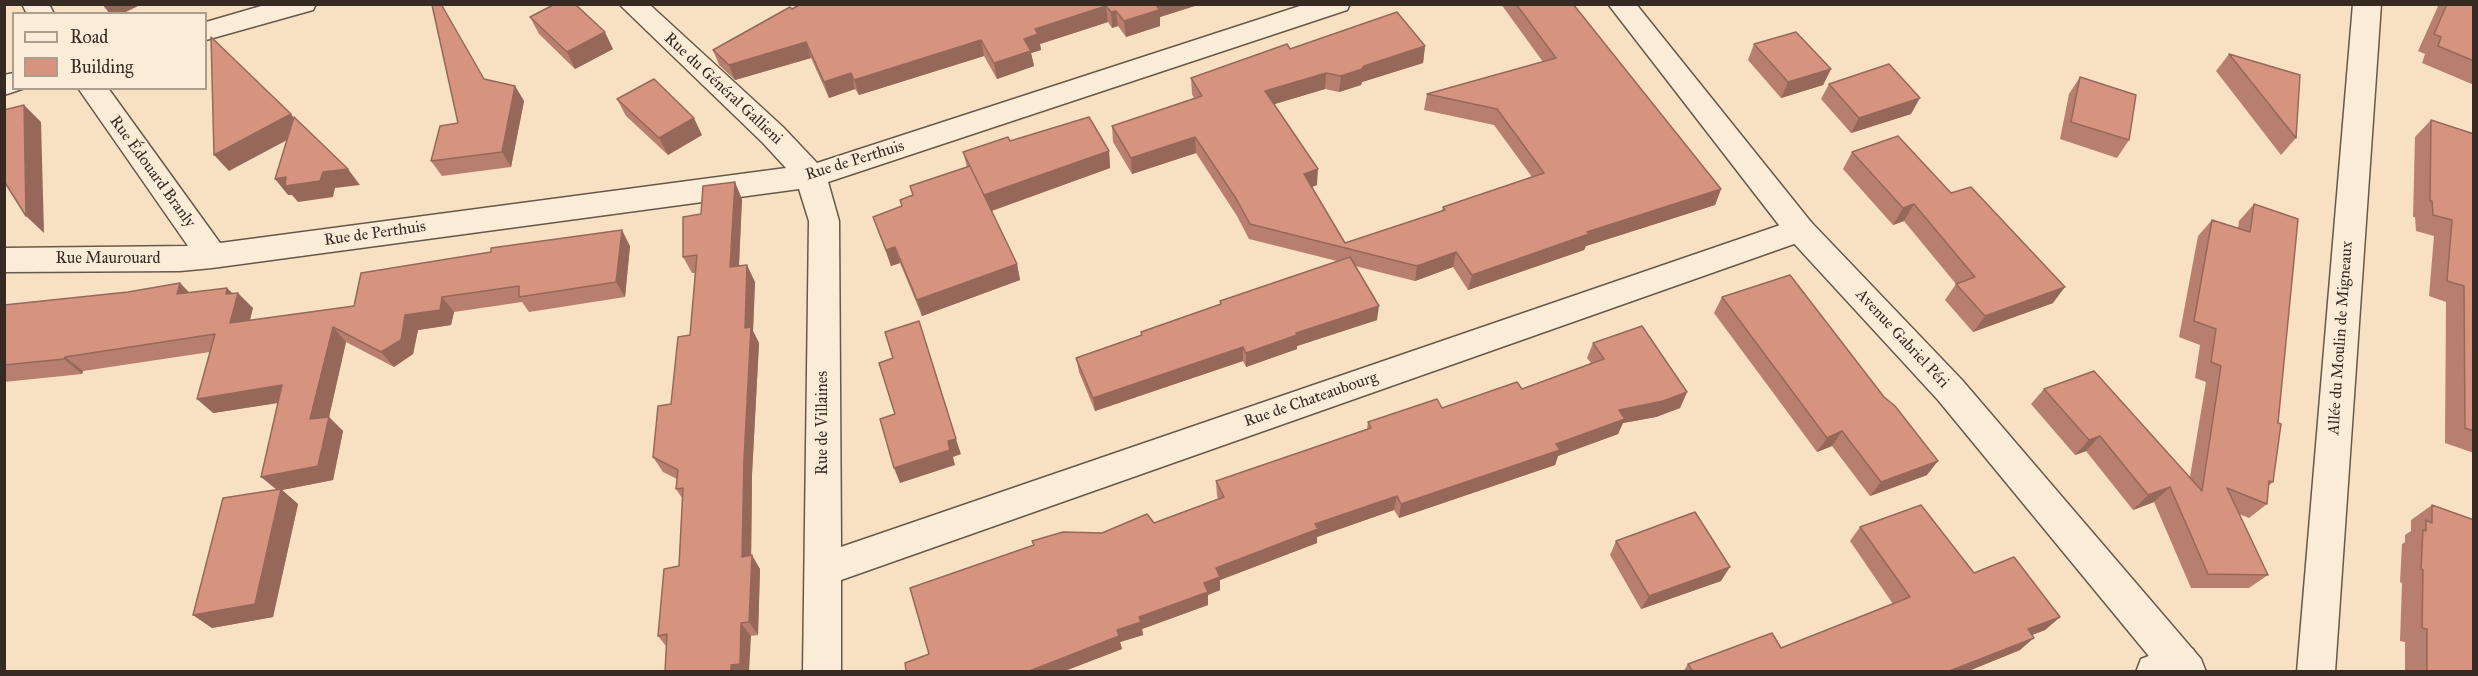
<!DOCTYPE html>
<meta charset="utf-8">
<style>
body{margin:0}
#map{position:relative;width:2478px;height:676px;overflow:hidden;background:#f7e1c2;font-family:"IM FELL Great Primer",serif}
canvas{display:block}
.frame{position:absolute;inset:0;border:6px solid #362a23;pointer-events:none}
.legend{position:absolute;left:12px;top:12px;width:195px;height:78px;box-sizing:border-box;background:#faecd7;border:2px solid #ac9e8f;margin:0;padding:8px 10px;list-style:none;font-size:18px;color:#362a23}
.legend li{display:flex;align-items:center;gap:12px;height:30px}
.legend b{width:30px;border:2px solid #ac9e8f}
</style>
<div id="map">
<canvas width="2478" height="676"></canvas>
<div class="frame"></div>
<ul class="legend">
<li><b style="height:8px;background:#faecd7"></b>Road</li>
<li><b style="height:16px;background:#d69480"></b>Building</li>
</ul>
</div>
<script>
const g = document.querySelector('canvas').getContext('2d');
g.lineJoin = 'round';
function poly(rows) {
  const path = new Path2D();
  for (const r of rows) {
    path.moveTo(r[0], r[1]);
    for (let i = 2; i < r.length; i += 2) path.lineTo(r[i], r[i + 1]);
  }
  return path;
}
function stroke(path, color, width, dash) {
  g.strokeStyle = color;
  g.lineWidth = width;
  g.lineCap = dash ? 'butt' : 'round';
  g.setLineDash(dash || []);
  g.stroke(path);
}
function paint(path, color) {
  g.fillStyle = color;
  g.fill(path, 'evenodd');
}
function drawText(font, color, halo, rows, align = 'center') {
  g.font = font + ' "IM FELL Great Primer",serif';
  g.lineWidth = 4.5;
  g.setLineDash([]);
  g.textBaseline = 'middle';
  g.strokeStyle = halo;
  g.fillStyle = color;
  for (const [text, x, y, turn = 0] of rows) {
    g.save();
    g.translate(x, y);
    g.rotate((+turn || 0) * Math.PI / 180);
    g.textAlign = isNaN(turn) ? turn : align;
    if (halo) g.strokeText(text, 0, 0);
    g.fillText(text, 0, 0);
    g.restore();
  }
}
const minor = poly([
 [22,4,49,4,54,14,27,14,22,4],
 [268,4,316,4,313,10,206,40,206,22,268,4],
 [619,4,649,4,783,127,817,163,1306,4,1350,4,1347,10,828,182,839,221,841,547,1789,222,1800,218,1811,222,1816,230,1811,238,841,580,841,672,803,672,809,221,799,189,212,268,180,271,4,272,4,248,188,246,78,88,108,88,220,243,786,168,763,143,619,4],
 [2353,4,2381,4,2335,672,2297,672,2353,4],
 [14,73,14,88,25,88,4,95,4,75,14,73],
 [2179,644,2193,649,2198,662,2194,672,2136,672,2141,659,2179,644]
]);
const tertiary = poly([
 [1608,4,1636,4,1811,222,1962,380,2201,659,2206,672,2162,672,1938,400,1789,238,1608,4]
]);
const wall = poly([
 [801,4,1201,4,1160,17,1160,26,1126,37,1118,26,1112,28,1108,22,1040,44,1041,50,1031,53,1034,66,997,79,984,56,859,95,855,89,829,98,811,58,735,80,719,65,713,50],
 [1501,4,1573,4,1721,189,1715,205,1586,246,1584,250,1468,290,1453,267,1415,281,1355,266,1377,320,1297,346,1297,349,1246,367,1243,361,1095,411,1079,372,1076,358,1141,336,1141,332,1220,304,1220,301,1337,261,1249,239,1237,216,1196,153,1132,174,1113,142,1112,126,1194,98,1192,94,1191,78,1290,49,1425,46,1423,63,1362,82,1361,85,1339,92,1325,89,1274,104,1317,185,1312,187,1345,243,1442,211,1443,207,1532,177,1494,125,1424,110,1427,94,1543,62],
 [2439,4,2474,4,2474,85,2422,63,2425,54,2418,51],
 [530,17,613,49,575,69,539,34],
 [1754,44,1831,69,1823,85,1781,98,1748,60],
 [2229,54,2296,138,2281,155,2216,71],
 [2080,77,2129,140,2117,158,2060,139,2069,94],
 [484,79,515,86,524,101,511,167,442,176,431,161,458,123],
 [1829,84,1911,114,1851,133,1821,99],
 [617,99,702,135,668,155,626,116],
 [2431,120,2474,134,2474,453,2445,443,2446,302,2429,296,2434,236,2416,231,2415,217,2413,217,2415,137],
 [1010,141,1109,151,1110,168,992,211,1017,264,1020,280,922,316,900,263,891,266,873,217,901,206,913,195,967,167,963,152],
 [1852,152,2053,303,1973,332,1945,300,1956,284,1904,221,1893,225,1843,169],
 [742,199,739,266,755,282,753,331,759,343,752,474,751,556,760,569,758,635,666,646,658,636,679,566,682,498,676,489,677,479,663,472,653,457,671,404,690,335,695,273,692,273,683,257,701,214],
 [2254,204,2278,423,2273,482,2268,486,2267,504,2249,518,2239,514,2268,575,2249,588,2191,588,2154,502,2133,510,2086,451,2075,455,2031,404,2044,389,2190,477,2206,382,2195,378,2200,345,2179,337,2198,236,2212,220,2238,228,2239,221],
 [630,246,625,297,529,312,522,302,454,312,451,325,418,330,413,354,394,367,346,342,329,417,343,431,333,480,282,490,298,504,273,617,212,628,193,615,276,490,278,403,213,413,210,352,83,371,82,374,4,382,4,305,128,292,180,283,189,293,227,288,232,293,253,308,250,320,354,306],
 [1722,297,1927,475,1870,496,1832,446,1817,452,1714,313],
 [1593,343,1687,392,1680,408,1656,417,1623,423,1618,434,1558,456,1555,465,1399,518,1394,510,1317,537,1317,543,1220,580,1220,590,1208,595,1208,605,1142,629,1143,635,1120,642,1122,649,1062,672,903,672,906,671,1102,533,1154,523,1218,499,1217,496,1216,481,1367,429,1368,422,1442,408,1522,389,1591,363,1587,358],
 [2432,505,2474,672,2405,672,2405,642,2400,641,2402,583,2400,582,2402,544,2405,542,2405,535,2411,531,2411,520],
 [1860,527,1974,573,2060,617,2045,630,2032,635,2020,650,1966,672,1683,672,1688,664,1781,648,1893,604,1850,541],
 [1616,541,1721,581,1641,609,1610,555]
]);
const shadedWall = poly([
 [102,4,142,4,122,14,110,14],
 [1154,4,1201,4,1160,17,1160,26,1126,37,1124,21],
 [1106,6,1108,22,1040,44,1041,50,1031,53,1034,66,997,79,994,63,1024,39,1035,29],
 [1116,11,1118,26,1112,28,1111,12],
 [605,32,613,49,575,69,567,52],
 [981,40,984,56,859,95,854,80],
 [806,42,811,58,735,80,729,65],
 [1425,46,1423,63,1362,82,1361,85,1339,92,1341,76,1364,66],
 [1831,69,1823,85,1781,98,1788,82],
 [851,73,855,89,829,98,824,82],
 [1326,73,1325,89,1265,107,1265,91],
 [515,86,524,101,511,167,502,152],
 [1920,98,1911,114,1851,133,1859,118],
 [24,105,41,122,44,233,26,216],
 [291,114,304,131,229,171,214,155],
 [694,118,702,135,668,155,659,138],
 [1195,137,1196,153,1132,174,1131,158],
 [1109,151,1110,168,988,212,984,195],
 [348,169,360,185,335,188,333,197,298,202,292,195,288,195,275,179],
 [1318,169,1317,185,1303,190,1304,174],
 [735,182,742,199,738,284,730,267],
 [1721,189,1715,205,1586,246,1584,250,1468,290,1472,275,1587,232],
 [1914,204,1904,221,1893,225,1903,208],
 [622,230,630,246,625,297,616,282],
 [895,247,900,263,891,266,886,250],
 [1456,252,1453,267,1415,281,1417,266],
 [1017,264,1020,280,922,316,917,300],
 [747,265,755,282,753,331,759,343,752,474,751,571,742,557,745,328],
 [180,283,195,298,177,294],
 [2065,287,2053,303,1973,332,1985,316],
 [227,288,237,298,238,293,253,308,245,338,230,323,226,294],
 [442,297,454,312,451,325,418,330,413,354,394,367,381,352,405,315],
 [1379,306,1377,320,1297,346,1297,349,1246,367,1246,353,1296,333],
 [333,327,346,342,329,417,343,431,333,480,282,490,298,504,273,617,212,628,193,615,277,490,261,477,310,419],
 [1243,347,1243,361,1095,411,1093,398],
 [65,357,83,371,82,374,64,359],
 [282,385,296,400,213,413,197,399],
 [1687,392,1680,408,1656,417,1623,423,1618,434,1558,456,1555,465,1399,518,1401,504,1556,444,1619,410],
 [1842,431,1832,446,1817,452,1827,438],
 [2100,436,2086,451,2075,455,2089,440],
 [956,439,961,454,953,457,955,465,900,483,894,468,948,441],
 [1938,461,1927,475,1870,496,1881,482],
 [2170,487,2154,502,2133,510,2148,495],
 [1397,496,1394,510,1317,537,1317,543,1220,580,1220,590,1208,595,1208,605,1142,629,1143,635,1120,642,1122,649,1062,672,1027,672,1117,630,1216,568,1315,524],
 [752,555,760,569,758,635,749,622],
 [1730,567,1721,581,1641,609,1649,596],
 [2060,617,2045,630,2014,642,2028,629],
 [741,623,751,636,749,672,731,672,731,665],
 [2034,638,2020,650,1966,672,1947,672]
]);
const building = poly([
 [433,4,441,4,484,79,515,86,502,152,431,161,440,126,458,123,432,5,433,4],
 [555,4,575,4,605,32,567,52,530,17,555,4],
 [801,4,1156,4,1159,10,1124,21,1116,11,1111,12,1106,6,1035,29,1038,34,1024,39,1031,51,994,63,981,40,854,80,851,73,824,82,806,42,729,65,713,50,790,7,792,9,801,4],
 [1516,4,1573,4,1721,189,1587,232,1589,234,1472,275,1456,252,1417,266,1250,224,1237,200,1195,137,1131,158,1112,126,1202,96,1191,78,1287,44,1290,49,1397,12,1425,46,1364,66,1362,69,1341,76,1326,73,1265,91,1318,169,1304,174,1345,243,1445,210,1443,207,1544,173,1497,109,1427,94,1556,58,1516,4],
 [2447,4,2474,4,2474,61,2438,46,2441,37,2434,34,2447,4],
 [1796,32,1831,69,1788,82,1754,44,1796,32],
 [211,37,291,114,214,155,211,37],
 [2229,54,2300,75,2296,138,2229,54],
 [1889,64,1920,98,1859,118,1829,84,1889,64],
 [2080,77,2136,95,2129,140,2071,122,2080,77],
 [654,79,694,118,659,138,617,99,654,79],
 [24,105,26,216,4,181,4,110,24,105],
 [294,117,348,169,323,172,320,181,285,186,286,177,275,179,294,117],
 [1089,117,1109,151,984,195,963,152,1008,137,1010,141,1089,117],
 [2431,120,2474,134,2474,431,2465,428,2464,286,2447,281,2452,220,2433,215,2432,201,2430,201,2431,120],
 [1898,136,1951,193,1971,187,2065,287,1985,316,1956,284,1975,277,1914,204,1903,208,1852,152,1898,136],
 [970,166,1017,264,917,300,895,247,886,250,873,217,902,206,900,200,913,195,910,186,970,166],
 [735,182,730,267,747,265,745,328,751,327,744,459,742,557,752,555,749,622,741,623,740,664,731,665,731,672,665,672,667,634,658,636,664,569,679,566,683,488,676,489,678,470,653,457,658,406,671,404,678,337,690,335,697,255,683,257,683,217,701,214,703,186,735,182],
 [2254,204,2298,219,2278,423,2281,424,2273,482,2269,481,2267,504,2227,488,2268,575,2208,574,2170,487,2148,495,2100,436,2089,440,2044,389,2094,371,2202,491,2221,366,2211,362,2216,329,2194,321,2212,220,2250,232,2254,204],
 [622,230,616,282,519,297,519,286,442,297,440,310,405,315,401,340,381,352,333,327,310,419,329,417,318,466,261,477,282,385,197,399,215,334,65,357,64,359,4,365,4,305,128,292,180,283,177,294,227,288,226,294,238,293,230,323,354,306,361,273,491,252,491,248,622,230],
 [1350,257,1379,306,1296,333,1297,335,1246,353,1243,347,1093,398,1076,358,1142,335,1141,332,1221,304,1220,301,1350,257],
 [1790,275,1884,397,1895,406,1938,461,1881,482,1842,431,1827,438,1722,297,1790,275],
 [919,321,956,439,948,441,950,450,894,468,880,419,895,414,879,363,893,358,885,332,919,321],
 [1642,326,1687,392,1663,401,1619,410,1625,419,1556,444,1560,450,1401,504,1397,496,1315,524,1318,529,1216,568,1220,577,1204,583,1208,592,1139,617,1141,622,1117,630,1119,636,1027,672,903,672,906,671,905,663,929,654,910,588,1034,545,1032,541,1063,532,1102,533,1147,514,1154,523,1224,497,1216,481,1371,428,1368,422,1437,399,1442,408,1517,382,1522,389,1604,359,1593,343,1642,326],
 [281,489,255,604,193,615,223,498,281,489],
 [1921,505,1974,573,2014,557,2060,617,2028,629,2034,638,1947,672,1693,672,1688,664,1772,633,1781,648,1910,597,1860,527,1921,505],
 [2432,505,2474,520,2474,672,2427,672,2427,629,2422,628,2423,570,2421,569,2423,530,2426,531,2426,520,2432,523,2432,505],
 [1695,512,1730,567,1649,596,1616,541,1695,512]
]);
const streetNames = [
 ["Rue du Général Gallieni",723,89,43],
 ["Rue de Perthuis",855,161,-17],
 ["Rue Édouard Branly",152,172,54],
 ["Rue de Perthuis",375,234,-8],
 ["Rue Maurouard",108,259],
 ["Allée du Moulin de Migneaux",2341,338,-86],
 ["Avenue Gabriel Péri",1902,339,47],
 ["Rue de Chateaubourg",1311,400,-19],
 ["Rue de Villaines",823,423,-90]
];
stroke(minor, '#66584b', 3);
stroke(tertiary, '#66584b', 3);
paint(minor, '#faecd7');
paint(tertiary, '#faecd7');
paint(wall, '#b87f6e');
paint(shadedWall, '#96685a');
paint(building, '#d69480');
stroke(building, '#96685a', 1.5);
drawText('16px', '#362a23', '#faecd7', streetNames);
</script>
